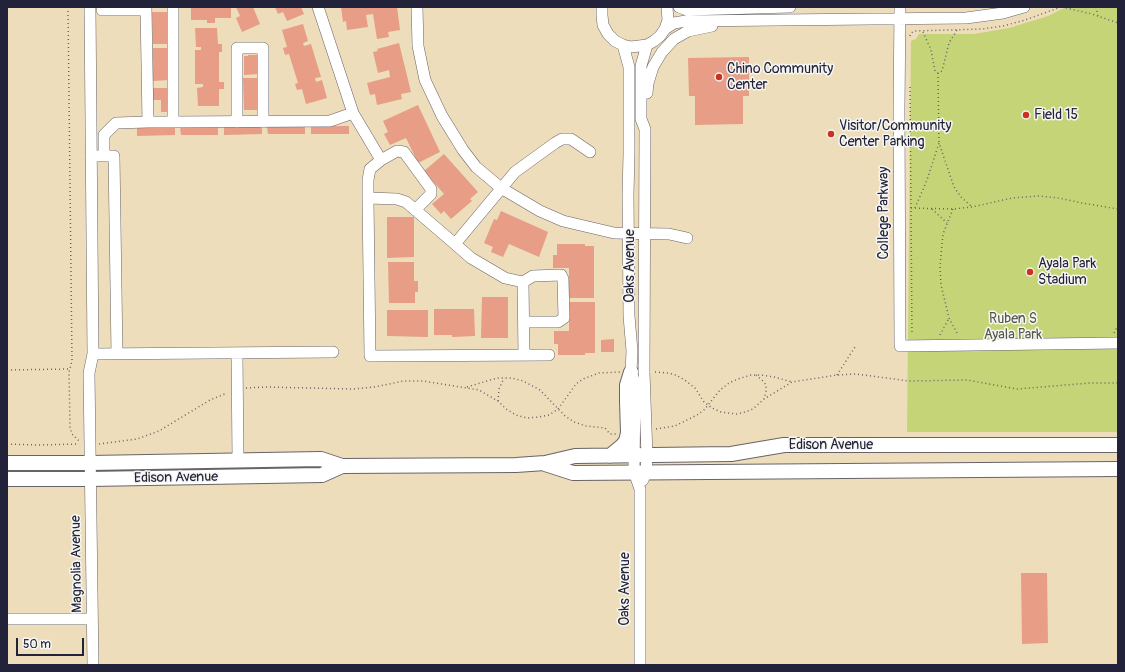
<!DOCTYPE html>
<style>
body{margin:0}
#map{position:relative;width:1125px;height:672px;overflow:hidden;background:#edddba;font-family:Pangolin,sans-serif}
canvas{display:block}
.frame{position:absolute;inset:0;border:8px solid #22223b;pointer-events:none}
.scale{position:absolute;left:16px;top:638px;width:68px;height:18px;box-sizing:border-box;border:2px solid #22223b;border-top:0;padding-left:5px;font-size:12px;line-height:14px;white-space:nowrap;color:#22223b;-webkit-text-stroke:3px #f6f6f2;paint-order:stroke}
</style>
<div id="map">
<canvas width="1125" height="672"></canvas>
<div class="frame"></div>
<div class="scale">50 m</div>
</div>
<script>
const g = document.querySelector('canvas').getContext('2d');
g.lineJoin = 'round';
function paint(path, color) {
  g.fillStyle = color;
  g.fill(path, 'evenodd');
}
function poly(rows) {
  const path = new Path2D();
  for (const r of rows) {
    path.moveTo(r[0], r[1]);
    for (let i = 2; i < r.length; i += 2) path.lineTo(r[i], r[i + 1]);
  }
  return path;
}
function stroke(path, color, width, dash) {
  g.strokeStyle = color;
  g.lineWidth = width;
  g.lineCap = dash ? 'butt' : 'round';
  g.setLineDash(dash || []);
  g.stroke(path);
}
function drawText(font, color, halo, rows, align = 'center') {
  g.font = font + ' Pangolin,sans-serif';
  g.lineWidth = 3;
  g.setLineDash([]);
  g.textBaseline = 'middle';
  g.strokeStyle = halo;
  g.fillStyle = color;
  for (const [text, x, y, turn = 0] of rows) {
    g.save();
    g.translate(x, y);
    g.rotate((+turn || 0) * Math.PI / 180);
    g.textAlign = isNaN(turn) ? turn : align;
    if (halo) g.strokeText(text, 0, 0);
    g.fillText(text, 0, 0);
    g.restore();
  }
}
const green = poly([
 [1066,7,1118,7,1118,432,907,432,911,41,916,39,919,34,974,34,1009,28,1048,16]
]);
const building = poly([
 [191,7,231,7,231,18,215,18,215,23,207,23,207,20,191,20],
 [236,7,253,7,260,24,242,32,236,18,240,16],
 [275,7,301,7,304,14,287,21,283,12,278,14],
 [341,7,397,7,400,30,388,32,389,37,377,39,373,14,366,15,368,27,347,30,346,21,343,22],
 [152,12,168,12,169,44,153,44],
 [303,24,308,41,303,43,304,46,311,44,321,77,315,78,316,82,322,80,327,98,306,104,302,89,297,90,295,84,298,83,289,54,285,55,283,48,287,47,282,30],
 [195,28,217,28,218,44,222,44,222,52,219,52,219,82,224,82,224,89,219,89,219,106,198,106,197,88,203,87,203,84,195,84,195,50,201,50,201,47,196,47],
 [399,43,411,92,401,94,402,99,377,105,375,94,370,95,367,83,390,77,389,70,378,73,373,52,378,51,377,49],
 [153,48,169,48,169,80,153,81],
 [248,55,259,55,259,74,244,75,244,56,248,56],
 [749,57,749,96,743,96,743,124,695,125,695,96,689,96,688,58],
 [243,78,259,78,260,110,244,110],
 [153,88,169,88,169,112,161,112,161,100,153,100],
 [418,105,440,152,418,163,406,138,390,145,384,134,388,132,383,121],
 [305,126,305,134,268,134,267,127],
 [311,126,349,126,349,134,311,134],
 [180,127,218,127,218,135,181,135],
 [224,127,262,127,262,134,224,135],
 [137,128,175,128,175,135,137,136],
 [444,154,478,192,470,199,472,201,451,219,444,211,441,214,432,204,444,194,424,171],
 [501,211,548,232,539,257,509,244,503,257,491,252,493,247,484,243,494,219,497,220],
 [387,217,414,217,414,257,387,258],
 [557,244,585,244,585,246,594,246,594,298,569,298,569,268,553,268,553,255,557,255],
 [388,262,414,262,414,281,418,281,418,292,415,292,415,303,389,303],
 [482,297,508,297,508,338,481,338],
 [569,302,595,302,595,353,585,353,585,355,558,355,558,344,554,344,554,331,569,331],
 [434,309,474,309,475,336,452,337,452,335,434,335],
 [387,310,428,310,428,337,387,336],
 [614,339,614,352,601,352,601,340],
 [1021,573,1047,573,1048,643,1022,644]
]);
const path = poly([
 [68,7,72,361,69,372,70,427,72,434,79,441],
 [1062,7,1092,14,1118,23],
 [1096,7,1098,16],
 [923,32,931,50,935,71,938,73,942,71,949,43,957,30],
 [910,36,911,33,915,31,982,29,1003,26,1025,20,1061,7],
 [938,73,939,143],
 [910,87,912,335],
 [911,208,953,209,972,207,1012,198,1038,196,1059,198,1082,203,1118,209],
 [915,208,927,180,939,143,954,187,961,197,971,206],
 [932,209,947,223],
 [953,209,943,234,940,266,941,285,949,318,958,335],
 [1114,333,1118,325],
 [940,335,949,318],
 [7,370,70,369],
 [655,372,668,373,676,375,686,381,695,388,704,402,712,408,721,412,737,414,745,412,753,409,764,399,792,382,837,375,856,374,909,381,967,380,1017,389,1090,383,1118,383],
 [756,375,762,380,766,385,766,392,764,399],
 [837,375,855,347],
 [467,387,497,378,512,378,523,381,540,390,565,416,574,422,586,426,605,428,610,434,616,434],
 [246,388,266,387,354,389,374,387,404,381,423,381,479,390,498,401,506,409,516,415,527,418,539,417,549,415,558,409,576,384,583,379,599,373,620,372],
 [498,401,499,389,504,378],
 [656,429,675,426,697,415,704,410,720,390,729,383,738,379,751,375,761,375,774,377,792,382],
 [7,444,38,445,79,444],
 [99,444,137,439,159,431,210,400,227,393]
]);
const minor = poly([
 [90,7,93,354,89,373,93,665],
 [146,7,148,122,173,122,330,121,353,113,318,7],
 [173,7,173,122],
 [417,7,418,46,425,80,442,116,463,150,476,167,501,188,540,211,563,221,614,233,669,234,687,238],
 [602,7,602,15,603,25,608,34,615,41,623,45,631,47,647,45,654,41,660,36,665,29,668,20,667,7],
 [679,7,687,10,790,7],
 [900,7,899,109,900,346,1118,343],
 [102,10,146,10],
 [665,29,674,23,686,21,966,18,1003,13,1024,7],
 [623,45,629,67,629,154,628,195,629,316,632,351,631,372,635,384,634,472,640,489,640,665],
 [647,93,648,83,653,67,662,52,674,39,688,31,712,26],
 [353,113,381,160,370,169,368,180,368,198],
 [237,122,237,48,263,48,263,122],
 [91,156,114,156,117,354],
 [104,156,104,135,116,123,148,122],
 [381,160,397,151,404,152,431,189,431,194,415,210],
 [455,244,471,258,505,278,523,282,524,355],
 [523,282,533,276,561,275,563,279,564,318,558,322,524,322],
 [93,354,333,352],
 [237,354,238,459],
 [549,355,370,356,368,198,397,199,406,202,455,244,515,172,555,143,562,139,571,139,590,152],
 [643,480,646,472,647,456,644,372,645,129,641,119,641,66,647,45],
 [7,619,92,619]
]);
const major = poly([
 [610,456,622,446,626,441,628,433,627,401,627,385,631,372],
 [7,463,90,463,321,459,342,466,516,465,545,463,575,456,731,454,784,445,1118,445],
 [545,464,573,473,1118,469],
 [7,479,90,479,322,475,342,466]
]);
const markers = [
 [719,77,4,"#c8321e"],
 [1026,115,4,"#c8321e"],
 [831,134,4,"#c8321e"],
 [1030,272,4,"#c8321e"]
];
const poiNames = [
 ["Chino Community",727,69],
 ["Center",727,85],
 ["Field 15",1034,115],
 ["Visitor/Community",839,126],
 ["Center Parking",839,142],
 ["Ayala Park",1038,264],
 ["Stadium",1038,280]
];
const streetNames = [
 ["College Parkway",884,213,-90],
 ["Oaks Avenue",630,266,-90],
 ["Edison Avenue",831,445],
 ["Edison Avenue",176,478,-1],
 ["Magnolia Avenue",77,564,-91],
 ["Oaks Avenue",625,589,-90]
];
const parkNames = [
 ["Ruben S",1013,319],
 ["Ayala Park",1013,335]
];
paint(green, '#c4d477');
paint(building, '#e79d86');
stroke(minor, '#696367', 12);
stroke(major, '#696367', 16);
stroke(path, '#696367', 1.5, [1, 3]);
stroke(minor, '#fff', 11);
stroke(major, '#fff', 14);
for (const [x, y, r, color] of markers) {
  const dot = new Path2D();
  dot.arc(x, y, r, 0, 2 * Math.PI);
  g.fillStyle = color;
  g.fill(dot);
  stroke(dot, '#f6f6f2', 1.5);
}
drawText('14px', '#22223b', '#f6f6f2', poiNames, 'left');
drawText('14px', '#22223b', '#f6f6f2', streetNames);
drawText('14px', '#53574d', '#f6f6f2', parkNames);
</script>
